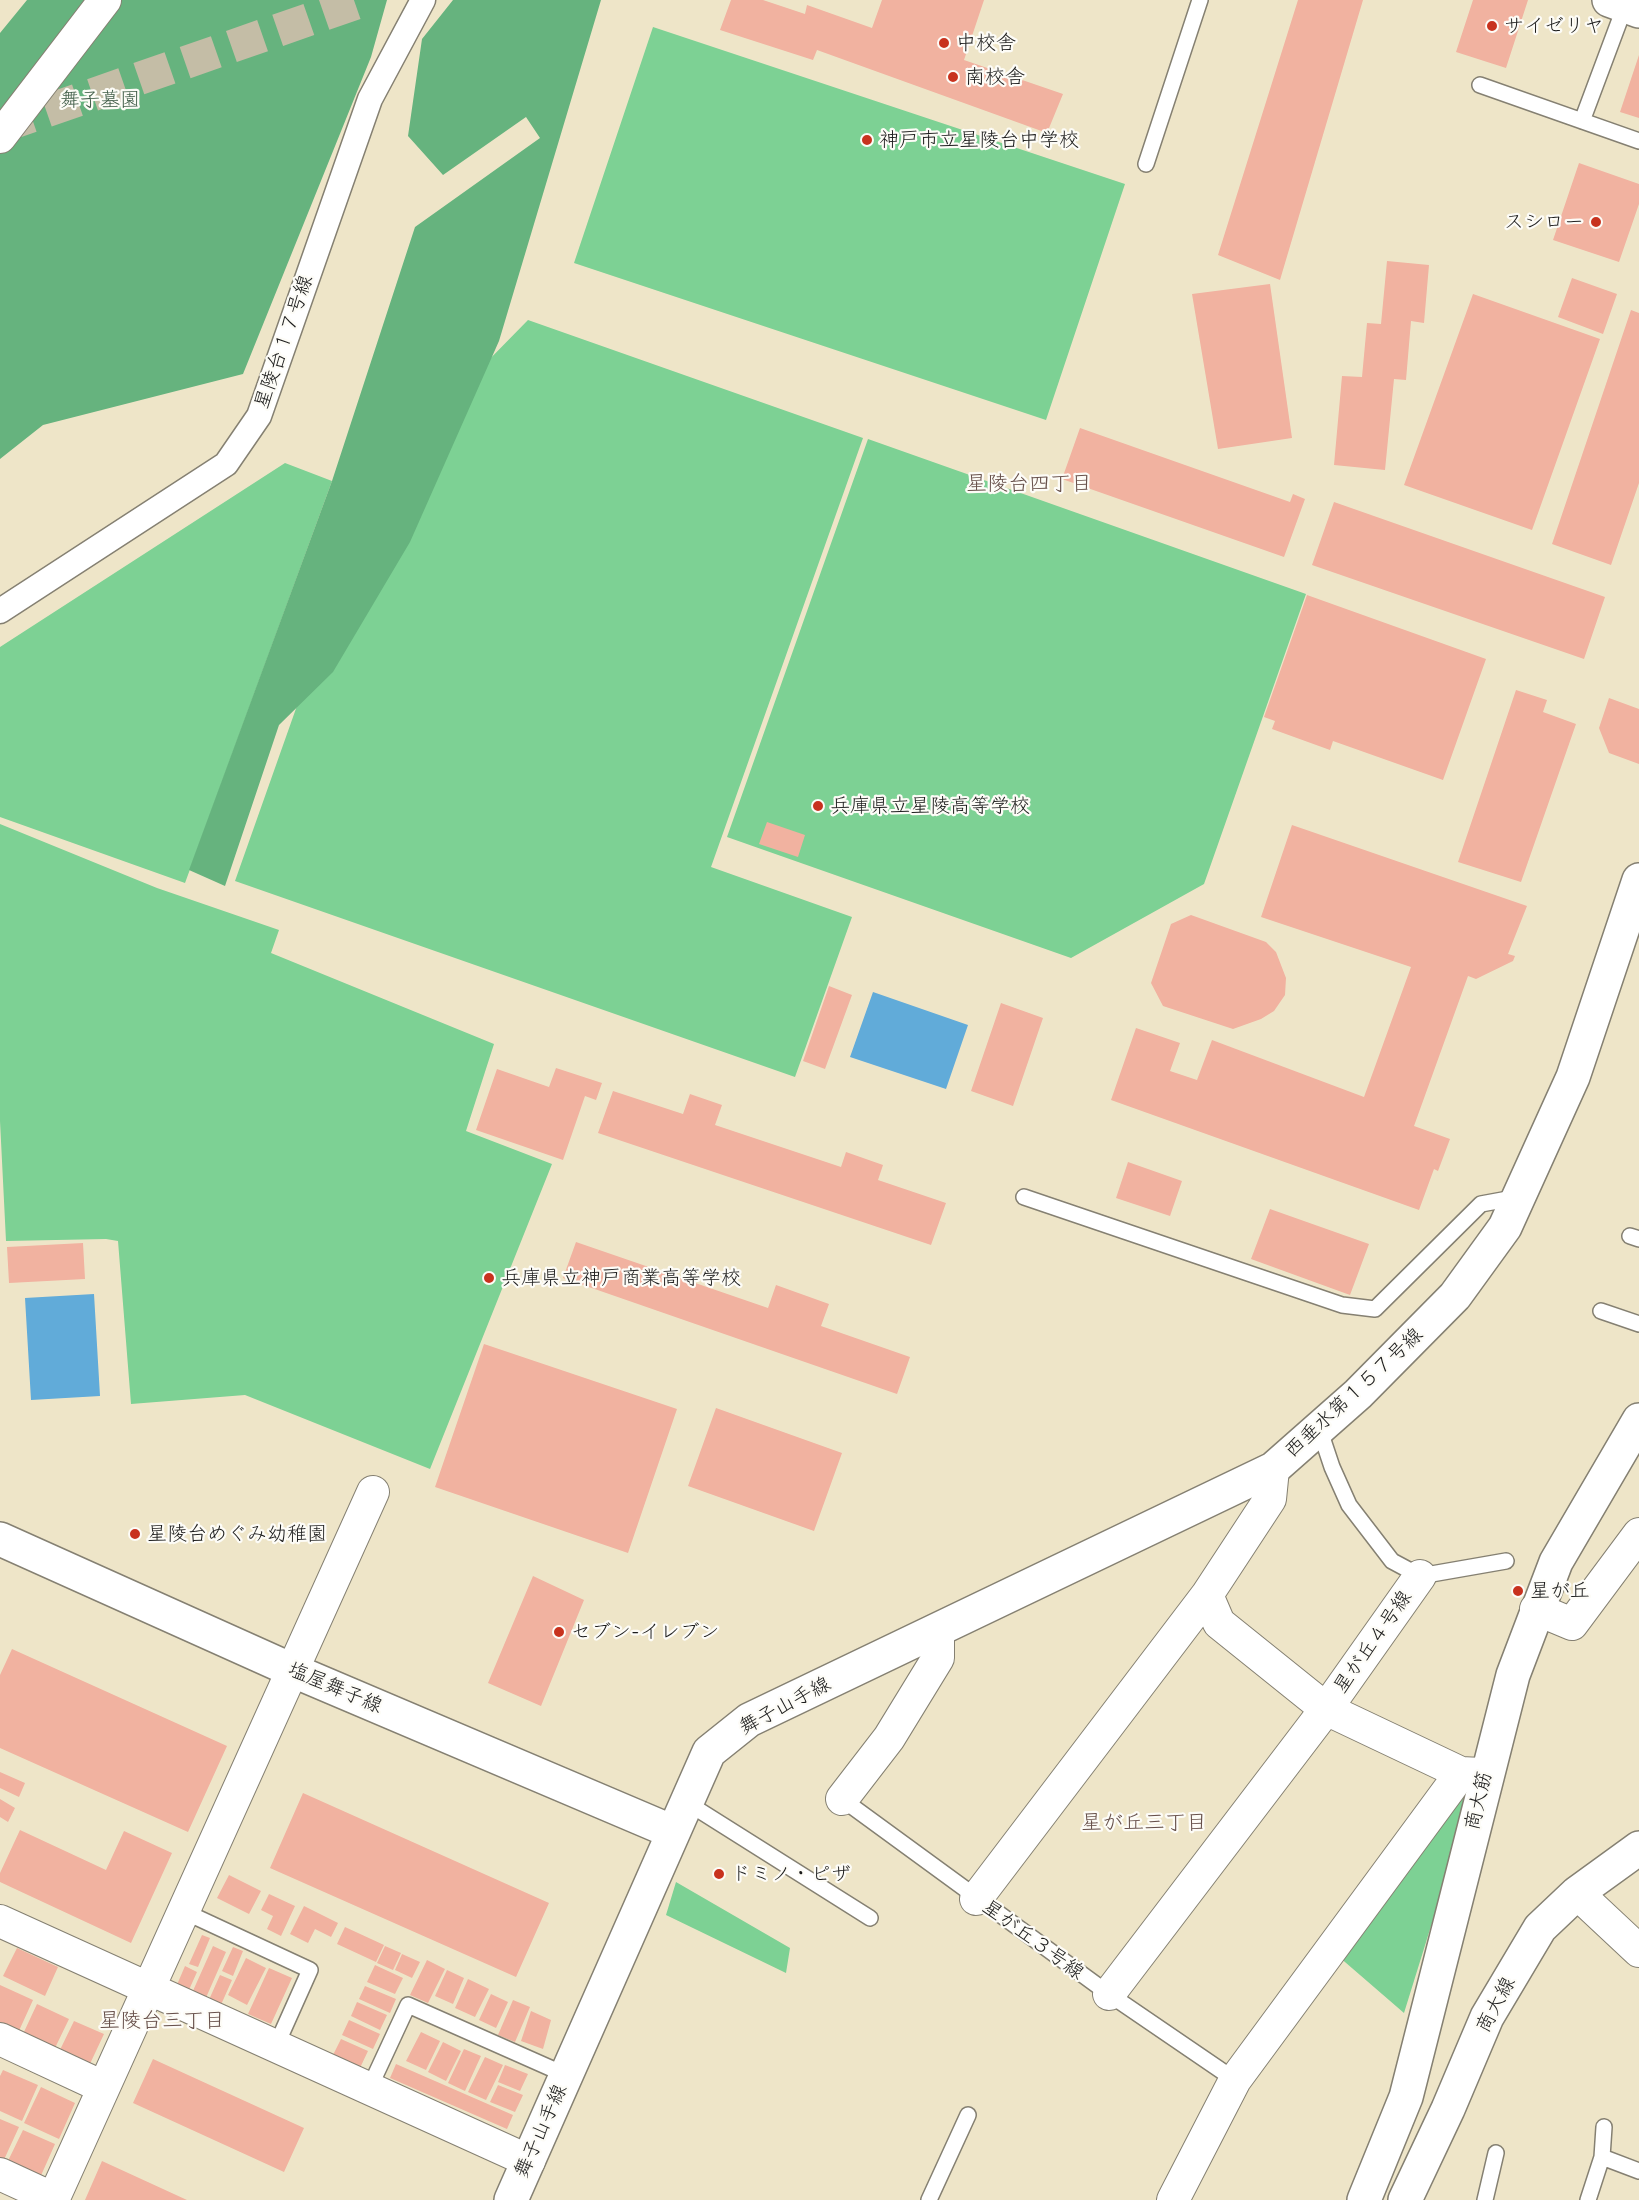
<!DOCTYPE html>
<meta charset="utf-8">
<style>
body{margin:0}
canvas{display:block;background:#eee5c8}
</style>
<canvas width="1639" height="2200"></canvas>
<script>
const g = document.querySelector('canvas').getContext('2d');
g.lineJoin = 'round';
function paint(path, color) {
  g.fillStyle = color;
  g.fill(path, 'evenodd');
}
function poly(rows) {
  const path = new Path2D();
  for (const r of rows) {
    path.moveTo(r[0], r[1]);
    for (let i = 2; i < r.length; i += 2) path.lineTo(r[i], r[i + 1]);
  }
  return path;
}
function stroke(path, color, width, dash) {
  g.strokeStyle = color;
  g.lineWidth = width;
  g.lineCap = dash ? 'butt' : 'round';
  g.setLineDash(dash || []);
  g.stroke(path);
}
function drawText(font, color, halo, rows, align = 'center') {
  g.font = font + ' Delius,"Klee One",sans-serif';
  g.lineWidth = 4.5;
  g.setLineDash([]);
  g.textBaseline = 'middle';
  g.strokeStyle = halo;
  g.fillStyle = color;
  for (const [text, x, y, turn = 0] of rows) {
    g.save();
    g.translate(x, y);
    g.rotate((+turn || 0) * Math.PI / 180);
    g.textAlign = isNaN(turn) ? turn : align;
    if (halo) g.strokeText(text, 0, 0);
    g.fillText(text, 0, 0);
    g.restore();
  }
}
const green = poly([
 [653,27,1125,184,1046,420,574,263],
 [528,320,863,438,711,867,852,917,795,1077,235,881,380,471],
 [868,439,1306,594,1204,884,1071,958,727,837],
 [285,463,332,481,185,883,0,817,0,647],
 [0,824,157,888,279,930,271,953,494,1044,466,1131,552,1164,430,1469,245,1395,131,1404,118,1241,106,1239,6,1241,0,1121],
 [1465,1781,1476,1781,1404,2013,1338,1956],
 [676,1882,790,1948,786,1973,666,1915]
]);
const forest = poly([
 [27,0,387,0,371,57,243,374,43,425,0,459,0,33],
 [453,0,601,0,499,341,410,542,333,672,279,725,225,886,189,870,332,481,415,227,540,138,526,117,443,175,408,136,422,39]
]);
const water = poly([
 [873,992,968,1025,946,1089,850,1057],
 [94,1294,100,1396,31,1400,25,1298]
]);
const building = poly([
 [731,0,763,0,805,14,807,5,872,28,882,0,984,0,964,60,1063,94,1047,133,817,50,813,60,720,30],
 [1298,0,1363,0,1280,280,1218,255],
 [1473,0,1528,0,1506,68,1456,52],
 [1639,55,1639,118,1620,112],
 [1579,163,1639,184,1639,204,1619,262,1553,240],
 [1387,261,1429,265,1424,323,1411,321,1406,380,1394,379,1385,470,1334,465,1342,376,1362,377,1367,323,1381,324],
 [1572,278,1617,294,1603,334,1558,317],
 [1270,284,1292,438,1218,449,1192,294],
 [1473,294,1600,339,1532,530,1404,485],
 [1631,310,1639,313,1639,483,1611,565,1552,544],
 [1080,428,1290,502,1293,494,1305,499,1284,557,1062,479],
 [1334,502,1605,597,1584,659,1312,565],
 [1307,595,1486,659,1443,780,1333,741,1330,750,1272,729,1275,721,1264,717],
 [1516,690,1547,700,1543,712,1576,724,1521,882,1458,862],
 [1609,698,1639,709,1639,764,1609,753,1599,728],
 [767,822,805,835,798,857,759,844],
 [1292,825,1527,906,1508,954,1515,956,1513,961,1476,979,1468,976,1414,1126,1450,1139,1438,1171,1434,1169,1419,1210,1111,1100,1136,1028,1180,1043,1170,1071,1197,1080,1212,1040,1364,1097,1411,967,1261,917],
 [1191,915,1266,942,1276,952,1286,978,1285,995,1274,1011,1261,1019,1233,1029,1163,1006,1151,983,1171,924],
 [829,986,852,995,825,1069,803,1061],
 [1001,1003,1043,1018,1013,1106,971,1091],
 [556,1068,602,1083,596,1100,585,1096,563,1160,476,1130,497,1069,549,1087],
 [613,1091,683,1114,690,1094,722,1105,715,1125,841,1167,846,1152,883,1165,878,1180,946,1203,931,1245,598,1133],
 [1128,1162,1182,1181,1170,1216,1116,1198],
 [1270,1209,1369,1244,1350,1295,1251,1259],
 [576,1242,768,1308,776,1285,829,1304,821,1326,910,1357,897,1394,563,1278],
 [83,1243,85,1279,9,1283,7,1247],
 [484,1344,677,1409,628,1553,435,1487],
 [716,1408,842,1453,814,1531,688,1486],
 [533,1576,584,1600,541,1706,488,1683],
 [12,1649,227,1746,188,1832,0,1748,0,1675],
 [0,1772,25,1783,19,1797,0,1788],
 [303,1793,549,1903,516,1977,270,1868],
 [0,1799,15,1808,8,1822,0,1817],
 [20,1830,106,1870,124,1831,172,1853,131,1943,0,1882,0,1873],
 [229,1875,261,1891,249,1914,217,1898],
 [269,1894,295,1906,281,1936,267,1929,273,1916,261,1910],
 [304,1906,338,1923,331,1937,315,1929,308,1943,290,1934],
 [345,1927,384,1945,376,1962,337,1944],
 [202,1935,210,1938,198,1967,189,1964],
 [213,1946,226,1952,205,2000,192,1993],
 [385,1946,401,1953,393,1970,377,1963],
 [233,1947,243,1951,233,1976,222,1971],
 [17,1948,58,1967,45,1996,3,1976],
 [402,1954,420,1962,412,1978,395,1970],
 [246,1958,266,1968,247,2005,228,1995],
 [427,1960,445,1969,428,2003,410,1995],
 [375,1965,403,1978,395,1994,367,1982],
 [185,1966,197,1972,188,1992,176,1987],
 [269,1968,292,1978,271,2024,248,2014],
 [447,1970,464,1978,453,2004,435,1996],
 [220,1975,232,1980,220,2007,208,2002],
 [468,1979,489,1989,475,2017,455,2008],
 [0,1985,33,2000,18,2033,0,2025],
 [365,1986,396,1999,390,2013,359,1999],
 [491,1994,508,2002,496,2028,479,2020],
 [513,2000,530,2007,515,2042,498,2035],
 [357,2002,387,2015,380,2030,351,2016],
 [37,2004,69,2019,55,2048,23,2034],
 [531,2011,551,2020,543,2049,521,2041],
 [349,2020,380,2034,373,2049,342,2035],
 [74,2021,104,2034,88,2068,58,2054],
 [421,2032,440,2041,426,2070,406,2061],
 [341,2039,368,2051,359,2070,332,2057],
 [443,2042,461,2051,446,2081,428,2072],
 [464,2049,481,2056,465,2091,448,2083],
 [485,2057,503,2065,486,2100,468,2092],
 [153,2059,304,2128,284,2172,133,2103],
 [396,2064,513,2115,507,2129,390,2078],
 [505,2065,528,2074,520,2091,498,2082],
 [3,2070,38,2085,22,2121,0,2111,0,2076],
 [498,2085,523,2095,515,2112,490,2102],
 [41,2087,75,2103,59,2139,24,2123],
 [0,2119,19,2127,2,2164,0,2163],
 [23,2130,55,2144,39,2180,6,2165],
 [102,2161,187,2200,85,2200]
]);
const motorwayTunnel = poly([
 [0,127,365,0]
]);
const service = poly([
 [1480,85,1639,141],
 [1582,121,1625,6],
 [1146,164,1200,0],
 [1024,1197,1342,1305,1375,1309,1481,1204,1519,1197],
 [1630,1236,1639,1239],
 [1601,1311,1639,1324],
 [1319,1428,1332,1467,1349,1505,1392,1561,1420,1576,1506,1561],
 [842,1799,1109,1994,1235,2080],
 [686,1802,870,1918],
 [183,1911,310,1970,276,2046],
 [369,2089,408,2005,566,2075],
 [1602,2157,1639,2171],
 [929,2200,968,2115],
 [1485,2200,1496,2153],
 [1588,2200,1602,2157,1604,2127]
]);
const pedestrian = poly([
 [0,611,226,464,259,416,370,99,423,0]
]);
const minor = poly([
 [0,137,105,0],
 [1273,1469,1270,1499,1207,1595,1219,1623,1326,1709,1461,1773,1481,1774],
 [1536,1609,1572,1624,1639,1534],
 [842,1799,889,1738,938,1658,938,1630],
 [1577,1893,1639,1951],
 [976,1899,1207,1595],
 [0,1921,529,2161],
 [1109,1994,1326,1709,1420,1576],
 [0,2039,103,2087],
 [0,2174,54,2199],
 [53,2200,373,1492],
 [1173,2200,1235,2080,1461,1773]
]);
const tertiary = poly([
 [1609,0,1639,11],
 [0,1539,294,1671,673,1832],
 [511,2200,709,1752,749,1720,1273,1469,1358,1394,1455,1296,1505,1227,1573,1077,1639,880],
 [1364,2200,1406,2097,1513,1675,1556,1562,1639,1420],
 [1405,2200,1448,2109,1487,2017,1540,1928,1577,1893,1639,1848]
]);
const markers = [
 [1492,26,6,"#c8321e"],
 [944,43,6,"#c8321e"],
 [953,77,6,"#c8321e"],
 [867,140,6,"#c8321e"],
 [1596,222,6,"#c8321e"],
 [818,806,6,"#c8321e"],
 [489,1278,6,"#c8321e"],
 [135,1534,6,"#c8321e"],
 [1518,1591,6,"#c8321e"],
 [559,1632,6,"#c8321e"],
 [719,1874,6,"#c8321e"]
];
const poiNames = [
 ["サイゼリヤ",1504,26],
 ["中校舎",956,43],
 ["南校舎",965,77],
 ["神戸市立星陵台中学校",879,140],
 ["スシロー",1584,222,"right"],
 ["兵庫県立星陵高等学校",830,806],
 ["兵庫県立神戸商業高等学校",501,1278],
 ["星陵台めぐみ幼稚園",147,1534],
 ["星が丘",1530,1591],
 ["セブン-イレブン",571,1632],
 ["ドミノ・ピザ",731,1874]
];
const parkNames = [
 ["舞子墓園",100,100]
];
const streetNames = [
 ["星陵台１７号線",284,342,-71],
 ["西垂水第１５７号線",1354,1393,-43],
 ["星が丘４号線",1373,1642,-55],
 ["塩屋舞子線",335,1688,23],
 ["舞子山手線",785,1706,-28],
 ["商大筋",1479,1801,-77],
 ["星が丘３号線",1033,1940,36],
 ["商大線",1496,2005,-62],
 ["舞子山手線",541,2131,-66]
];
const neighbourhoodNames = [
 ["星陵台四丁目",1029,484],
 ["星が丘三丁目",1144,1823],
 ["星陵台三丁目",162,2021]
];
paint(green, '#7dd194');
paint(forest, '#66b37e');
paint(water, '#61abd9');
paint(building, '#f1b2a0');
stroke(motorwayTunnel, '#c4bda6', 33, [33, 16]);
stroke(service, '#858072', 18);
stroke(pedestrian, '#858072', 27);
stroke(minor, '#858072', 34);
stroke(tertiary, '#858072', 36);
stroke(service, '#fff', 15);
stroke(pedestrian, '#fff', 24);
stroke(minor, '#fff', 32);
stroke(tertiary, '#fff', 33);
for (const [x, y, r, color] of markers) {
  const dot = new Path2D();
  dot.arc(x, y, r, 0, 2 * Math.PI);
  g.fillStyle = color;
  g.fill(dot);
  stroke(dot, '#fdfcf7', 2);
}
drawText('20px', '#1c1c1c', '#fdfcf7', poiNames, 'left');
drawText('20px', '#3e5b46', '#fdfcf7', parkNames);
drawText('20px', '#1c1c1c', '#fdfcf7', streetNames);
drawText('21px', '#67504a', '#fdfcf7', neighbourhoodNames);
</script>
